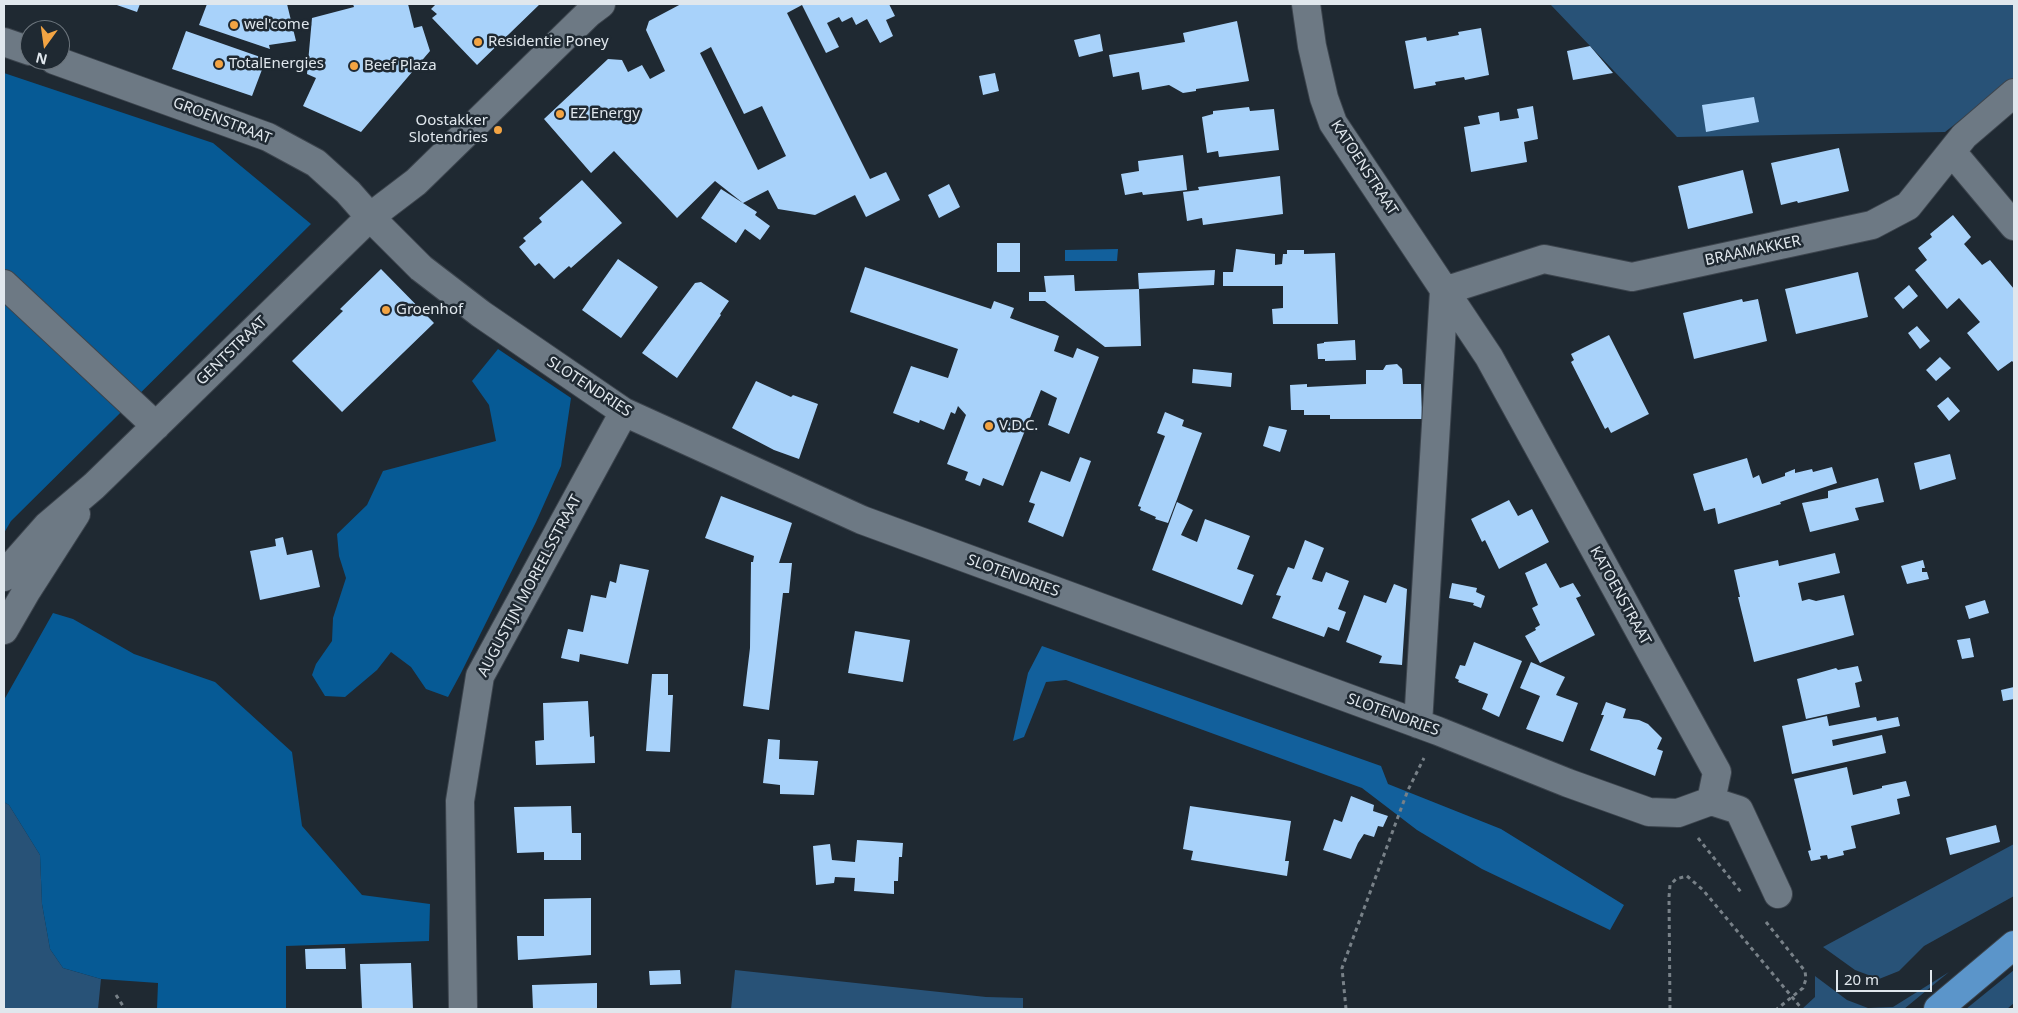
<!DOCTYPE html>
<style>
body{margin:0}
#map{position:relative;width:2018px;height:1013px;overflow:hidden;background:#1f2932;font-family:"Noto Sans",sans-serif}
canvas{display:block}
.frame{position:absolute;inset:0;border:5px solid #e0e7ed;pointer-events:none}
.north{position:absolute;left:20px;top:20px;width:50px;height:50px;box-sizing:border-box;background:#1f2932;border:1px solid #6c757d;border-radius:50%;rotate:194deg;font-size:14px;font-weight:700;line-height:20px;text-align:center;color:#e0e7ed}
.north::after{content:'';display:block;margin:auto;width:18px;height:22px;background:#f3a443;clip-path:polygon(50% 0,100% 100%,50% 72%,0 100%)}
.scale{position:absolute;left:1836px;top:970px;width:96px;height:22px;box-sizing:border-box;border:2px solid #e0e7ed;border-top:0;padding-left:6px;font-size:15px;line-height:18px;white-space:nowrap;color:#e0e7ed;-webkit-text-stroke:4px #1f2932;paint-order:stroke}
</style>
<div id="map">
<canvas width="2018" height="1013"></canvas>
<div class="frame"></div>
<div class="north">N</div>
<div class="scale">20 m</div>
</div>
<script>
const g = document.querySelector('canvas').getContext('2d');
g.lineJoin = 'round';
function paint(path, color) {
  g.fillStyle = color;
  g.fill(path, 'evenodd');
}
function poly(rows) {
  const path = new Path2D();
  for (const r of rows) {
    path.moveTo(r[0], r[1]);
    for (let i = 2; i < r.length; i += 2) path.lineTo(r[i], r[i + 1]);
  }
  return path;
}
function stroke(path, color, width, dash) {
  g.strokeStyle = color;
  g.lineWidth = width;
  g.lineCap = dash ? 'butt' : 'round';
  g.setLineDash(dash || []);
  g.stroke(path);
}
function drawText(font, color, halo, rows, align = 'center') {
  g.font = font + ' "Noto Sans",sans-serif';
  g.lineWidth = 5;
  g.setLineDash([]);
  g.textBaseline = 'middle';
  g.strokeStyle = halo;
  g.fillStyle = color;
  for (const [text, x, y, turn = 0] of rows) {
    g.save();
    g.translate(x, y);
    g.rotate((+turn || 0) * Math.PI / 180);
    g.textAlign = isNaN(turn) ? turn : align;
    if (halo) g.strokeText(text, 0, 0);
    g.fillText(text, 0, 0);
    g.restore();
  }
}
const green = poly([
 [1550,4,2014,4,2014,78,1945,132,1677,137],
 [4,802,9,805,40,855,42,904,50,949,63,968,101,979,98,1009,4,1009],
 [2014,844,2014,896,1924,946,1899,971,1879,979,1855,970,1823,947],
 [735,970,986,997,1023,998,1023,1009,731,1009],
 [2014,970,2014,1003,2007,1009,1966,1009],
 [1949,972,1904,1009,1802,1009,1815,997,1815,976,1847,1000,1868,1008,1893,1007]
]);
const forest = poly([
 [4,73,213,143,311,224,11,521,4,533],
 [498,349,571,398,561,466,536,522,461,673,448,697,426,689,411,667,391,652,377,670,345,697,325,696,312,675,316,664,332,641,333,618,346,578,339,556,337,534,367,505,383,471,496,441,489,405,472,381],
 [53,613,73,619,134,654,215,682,292,752,302,826,362,895,430,904,429,941,286,946,286,1009,157,1009,158,983,101,979,63,968,50,949,42,904,40,855,9,805,4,802,4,700]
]);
const water = poly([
 [1118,249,1117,261,1065,261,1065,250],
 [1042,646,1381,766,1388,784,1501,829,1624,905,1610,930,1482,869,1417,830,1362,788,1066,680,1046,682,1024,737,1013,741,1028,673]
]);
const building = poly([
 [114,4,140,4,137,12],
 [207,4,287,4,296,41,269,45,270,49,199,25],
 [353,4,408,4,414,28,422,26,430,51,361,132,303,106,316,78,307,74,312,18,354,7],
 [436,4,540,4,477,65,432,18,437,14,431,9],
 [681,4,889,4,895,16,886,20,893,36,880,43,867,19,856,25,852,17,842,22,839,17,827,23,839,47,826,53,802,5,787,13,870,179,886,172,900,200,866,217,855,195,815,215,778,209,768,190,743,203,715,181,677,218,614,151,591,173,544,119,608,59,622,60,628,72,642,65,650,79,665,71,646,30,649,21],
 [711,47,744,114,762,106,786,156,758,170,700,53],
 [1237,21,1249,81,1196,89,1196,91,1183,93,1169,85,1142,90,1139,72,1113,77,1109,55,1185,42,1183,33],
 [1481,28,1489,75,1465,80,1464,77,1435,82,1436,85,1414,89,1405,41,1426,37,1427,41,1459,35,1458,32],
 [186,31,266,59,252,96,172,69],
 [1100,34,1103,51,1079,57,1074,40],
 [1590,46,1613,73,1573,80,1567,51],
 [995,73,999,91,983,95,979,76],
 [1754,97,1759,122,1706,132,1702,105],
 [1533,106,1538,139,1524,142,1527,162,1471,172,1464,127,1480,124,1478,116,1499,112,1500,121,1519,118,1517,109],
 [1249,107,1250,111,1274,109,1279,150,1219,157,1218,151,1207,153,1202,117,1213,114,1213,111],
 [1839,148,1849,191,1798,203,1797,201,1781,205,1771,163],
 [1183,155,1187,190,1143,195,1142,192,1125,195,1121,174,1139,171,1138,161],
 [1743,170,1753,213,1688,229,1678,186],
 [1280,176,1283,214,1203,225,1202,218,1187,221,1183,192,1199,190,1198,187],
 [582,180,622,223,571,268,569,266,554,279,539,263,535,266,519,247,526,241,523,238,542,222,539,218],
 [949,184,960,207,939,218,928,195],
 [721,189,757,212,755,215,770,226,760,240,745,229,736,243,701,218],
 [1953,215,1971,237,1964,244,1982,265,1990,260,2014,289,2014,363,2012,361,1998,371,1967,333,1980,322,1959,298,1947,309,1915,270,1927,260,1918,248,1932,237,1930,234],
 [997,243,1020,243,1020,272,997,272],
 [1236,249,1275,254,1275,265,1282,264,1283,254,1287,254,1287,250,1304,250,1304,254,1335,253,1338,324,1273,324,1272,309,1283,308,1283,286,1223,286,1223,272,1233,272],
 [618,259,658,287,621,338,582,310],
 [865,267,991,309,994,301,1014,308,1010,318,1059,336,1054,351,1073,358,1077,348,1099,357,1069,434,1048,425,1057,398,1041,390,1003,486,983,478,980,486,965,480,968,472,947,464,966,415,958,406,955,414,951,412,944,430,920,420,919,423,893,413,911,366,948,378,958,349,850,312],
 [381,269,434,323,342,412,292,361,343,311,340,309],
 [1215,270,1214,285,1139,289,1138,273],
 [1858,272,1868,317,1796,334,1785,289],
 [1074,275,1075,291,1139,289,1141,346,1105,347,1045,301,1029,301,1029,292,1046,292,1044,276],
 [701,282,729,301,720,314,721,315,677,378,642,353,695,283],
 [1909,285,1918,296,1903,309,1894,298],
 [1742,299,1743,302,1758,299,1767,341,1694,359,1683,313],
 [1917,326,1930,341,1920,349,1908,333],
 [1609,335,1649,414,1611,433,1608,427,1605,429,1571,362,1574,360,1571,354],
 [1355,340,1356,360,1325,361,1325,359,1318,359,1317,344,1324,343,1324,342],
 [1940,357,1951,368,1936,381,1926,370],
 [1397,364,1402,369,1403,384,1421,384,1422,419,1330,419,1330,415,1304,415,1304,410,1291,410,1290,385,1307,384,1307,387,1366,384,1366,370,1383,370,1386,365],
 [1193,369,1232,373,1231,387,1192,383],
 [756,381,791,397,793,395,818,404,799,459,774,450,732,428],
 [1948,397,1960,411,1949,421,1937,406],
 [1165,412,1184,420,1182,426,1202,433,1168,523,1155,519,1156,517,1140,510,1141,507,1138,506,1165,436,1157,433],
 [1269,426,1287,430,1280,452,1263,446],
 [1950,454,1956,479,1920,490,1914,463],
 [1080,457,1091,461,1063,537,1028,522,1035,504,1029,502,1041,471,1070,482],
 [1747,458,1753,478,1759,475,1762,484,1785,476,1785,473,1795,469,1795,473,1812,469,1813,472,1832,467,1837,483,1780,502,1781,504,1718,524,1715,508,1704,511,1693,474],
 [1878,478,1884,502,1855,508,1859,520,1810,532,1802,503,1828,498,1828,491],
 [721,496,792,523,779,563,792,563,789,593,783,593,769,710,743,706,750,648,751,562,753,562,754,556,705,538],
 [1509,500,1518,516,1532,509,1549,542,1499,569,1485,540,1482,542,1471,519],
 [1177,502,1193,510,1181,535,1197,542,1205,519,1250,536,1237,569,1254,575,1242,605,1152,570],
 [283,537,287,555,312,550,320,587,260,600,250,551,276,546,275,539],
 [1305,540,1324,548,1312,579,1322,582,1326,572,1349,581,1338,609,1346,612,1339,631,1328,627,1324,637,1272,618,1281,596,1276,595,1288,567,1294,569],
 [1835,553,1840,573,1798,583,1802,601,1809,599,1816,601,1844,595,1854,635,1754,662,1738,597,1740,597,1734,570,1778,560,1779,566],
 [1923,560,1925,568,1922,568,1922,572,1927,572,1929,579,1907,584,1901,566],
 [1546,563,1560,588,1573,583,1581,596,1576,598,1595,635,1540,663,1525,636,1536,630,1535,628,1540,625,1532,608,1538,605,1525,573],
 [620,564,649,570,628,664,580,654,579,662,561,658,568,629,583,632,591,595,606,598,610,581,616,583],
 [1452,583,1477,588,1476,592,1485,596,1481,608,1473,605,1474,603,1449,598],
 [1394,584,1407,589,1402,665,1379,663,1382,656,1346,642,1364,595,1386,603],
 [1985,600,1989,613,1969,619,1965,606],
 [855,631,910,640,903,682,848,673],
 [1970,638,1974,657,1962,659,1957,640],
 [1474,642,1522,661,1499,717,1482,709,1488,694,1458,682,1459,680,1455,678,1460,665,1465,666],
 [1531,662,1565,677,1556,695,1578,703,1563,742,1526,729,1540,696,1520,688],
 [1858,666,1862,681,1855,683,1860,707,1806,719,1797,679,1836,668,1838,670],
 [652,674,668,674,668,695,673,695,670,752,646,751],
 [2014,687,2014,699,2003,701,2001,690],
 [588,701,590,737,594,736,595,763,536,765,535,741,544,740,543,703],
 [1606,702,1626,709,1623,718,1639,720,1648,724,1662,738,1657,749,1663,751,1655,776,1590,750,1604,715,1601,715],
 [1827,716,1829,726,1876,717,1877,721,1898,717,1900,726,1832,740,1833,746,1882,735,1886,753,1792,774,1782,726],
 [768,739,780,740,779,759,818,761,814,795,780,794,780,785,763,783],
 [1847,767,1853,795,1882,788,1882,786,1906,781,1910,796,1897,799,1900,814,1851,826,1856,848,1843,851,1844,855,1828,859,1827,855,1820,856,1821,859,1811,861,1808,851,1811,850,1794,779],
 [1351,796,1374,805,1373,811,1388,816,1383,827,1378,826,1374,837,1364,834,1358,843,1351,859,1323,850,1334,819,1342,822],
 [571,806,572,833,581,833,581,860,544,860,544,852,517,853,514,807],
 [1190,806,1291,821,1285,861,1289,861,1287,876,1191,860,1193,851,1183,849],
 [1996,825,2000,842,1950,855,1946,838],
 [857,840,903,843,902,857,899,857,898,881,894,881,894,894,854,891,855,878,835,877,834,883,816,885,813,846,830,844,832,860,855,862],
 [591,898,591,955,518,960,517,936,544,936,544,899],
 [345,948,346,969,306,969,305,949],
 [411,963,413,1009,362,1009,360,964],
 [680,970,681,984,650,985,649,971],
 [597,983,597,1009,533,1009,532,985]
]);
const path = poly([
 [1698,838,1741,892],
 [1766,922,1805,971,1806,979,1803,988,1777,1009],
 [116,995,125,1009],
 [1346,1009,1342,968,1408,790,1424,758],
 [1670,1009,1669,897,1670,885,1676,879,1687,876]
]);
const minor = poly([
 [1306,4,1312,46,1324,98,1333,123,1489,357,1717,772,1711,801],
 [4,42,30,51],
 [54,60,268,137,316,163,348,192,370,217,421,268,481,314,624,412,862,520,1438,731,1568,783,1649,812,1678,813,1711,801],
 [1952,152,2014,226],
 [4,284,156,426],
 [4,577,9,569,47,526,94,486,370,217,416,182,589,13,601,4],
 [4,630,26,592,76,514],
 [1418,724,1444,291,1544,259,1632,277,1872,225,1908,206,1964,136,2014,93],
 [1711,801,1739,810,1778,894],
 [463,1009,460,801,480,676,624,412]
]);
const highway = poly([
 [1938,1009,2014,945]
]);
const pathBridge = poly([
 [1687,876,1703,890,1802,1009]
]);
const markers = [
 [234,25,5,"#f3a443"],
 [478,42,5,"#f3a443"],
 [219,64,5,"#f3a443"],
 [354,66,5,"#f3a443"],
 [560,114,5,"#f3a443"],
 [498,130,5,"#f3a443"],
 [386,310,5,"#f3a443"],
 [989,426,5,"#f3a443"]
];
const poiNames = [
 ["wel'come",244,25],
 ["Residentie Poney",488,42],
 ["TotalEnergies",229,64],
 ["Beef Plaza",364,66],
 ["EZ Energy",570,114],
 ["Oostakker",488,121,"right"],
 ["Slotendries",488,138,"right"],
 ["Groenhof",396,310],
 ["V.D.C.",999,426]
];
const streetNames = [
 ["GROENSTRAAT",222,121,21],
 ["KATOENSTRAAT",1364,168,57],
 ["BRAAMAKKER",1753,251,-12],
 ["GENTSTRAAT",232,351,-44],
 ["SLOTENDRIES",589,387,33],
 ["SLOTENDRIES",1013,576,20],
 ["AUGUSTIJN MOREELSSTRAAT",530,586,-62],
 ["KATOENSTRAAT",1620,596,61],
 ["SLOTENDRIES",1393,715,20]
];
paint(green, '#285277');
paint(forest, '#065a95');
paint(water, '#12609c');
paint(building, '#a8d2fa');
stroke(minor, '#3c444d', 30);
stroke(highway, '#3c444d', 30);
stroke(path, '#788188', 3, [4, 4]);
stroke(minor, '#6d7984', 28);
stroke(highway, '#5b95ca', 28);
stroke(pathBridge, '#788188', 3, [4, 4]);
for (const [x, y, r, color] of markers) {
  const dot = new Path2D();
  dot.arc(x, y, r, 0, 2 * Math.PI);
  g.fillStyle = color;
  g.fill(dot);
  stroke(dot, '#1f2932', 2);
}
drawText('15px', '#e0e7ed', '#1f2932', poiNames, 'left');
drawText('15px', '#e0e7ed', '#1f2932', streetNames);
</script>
